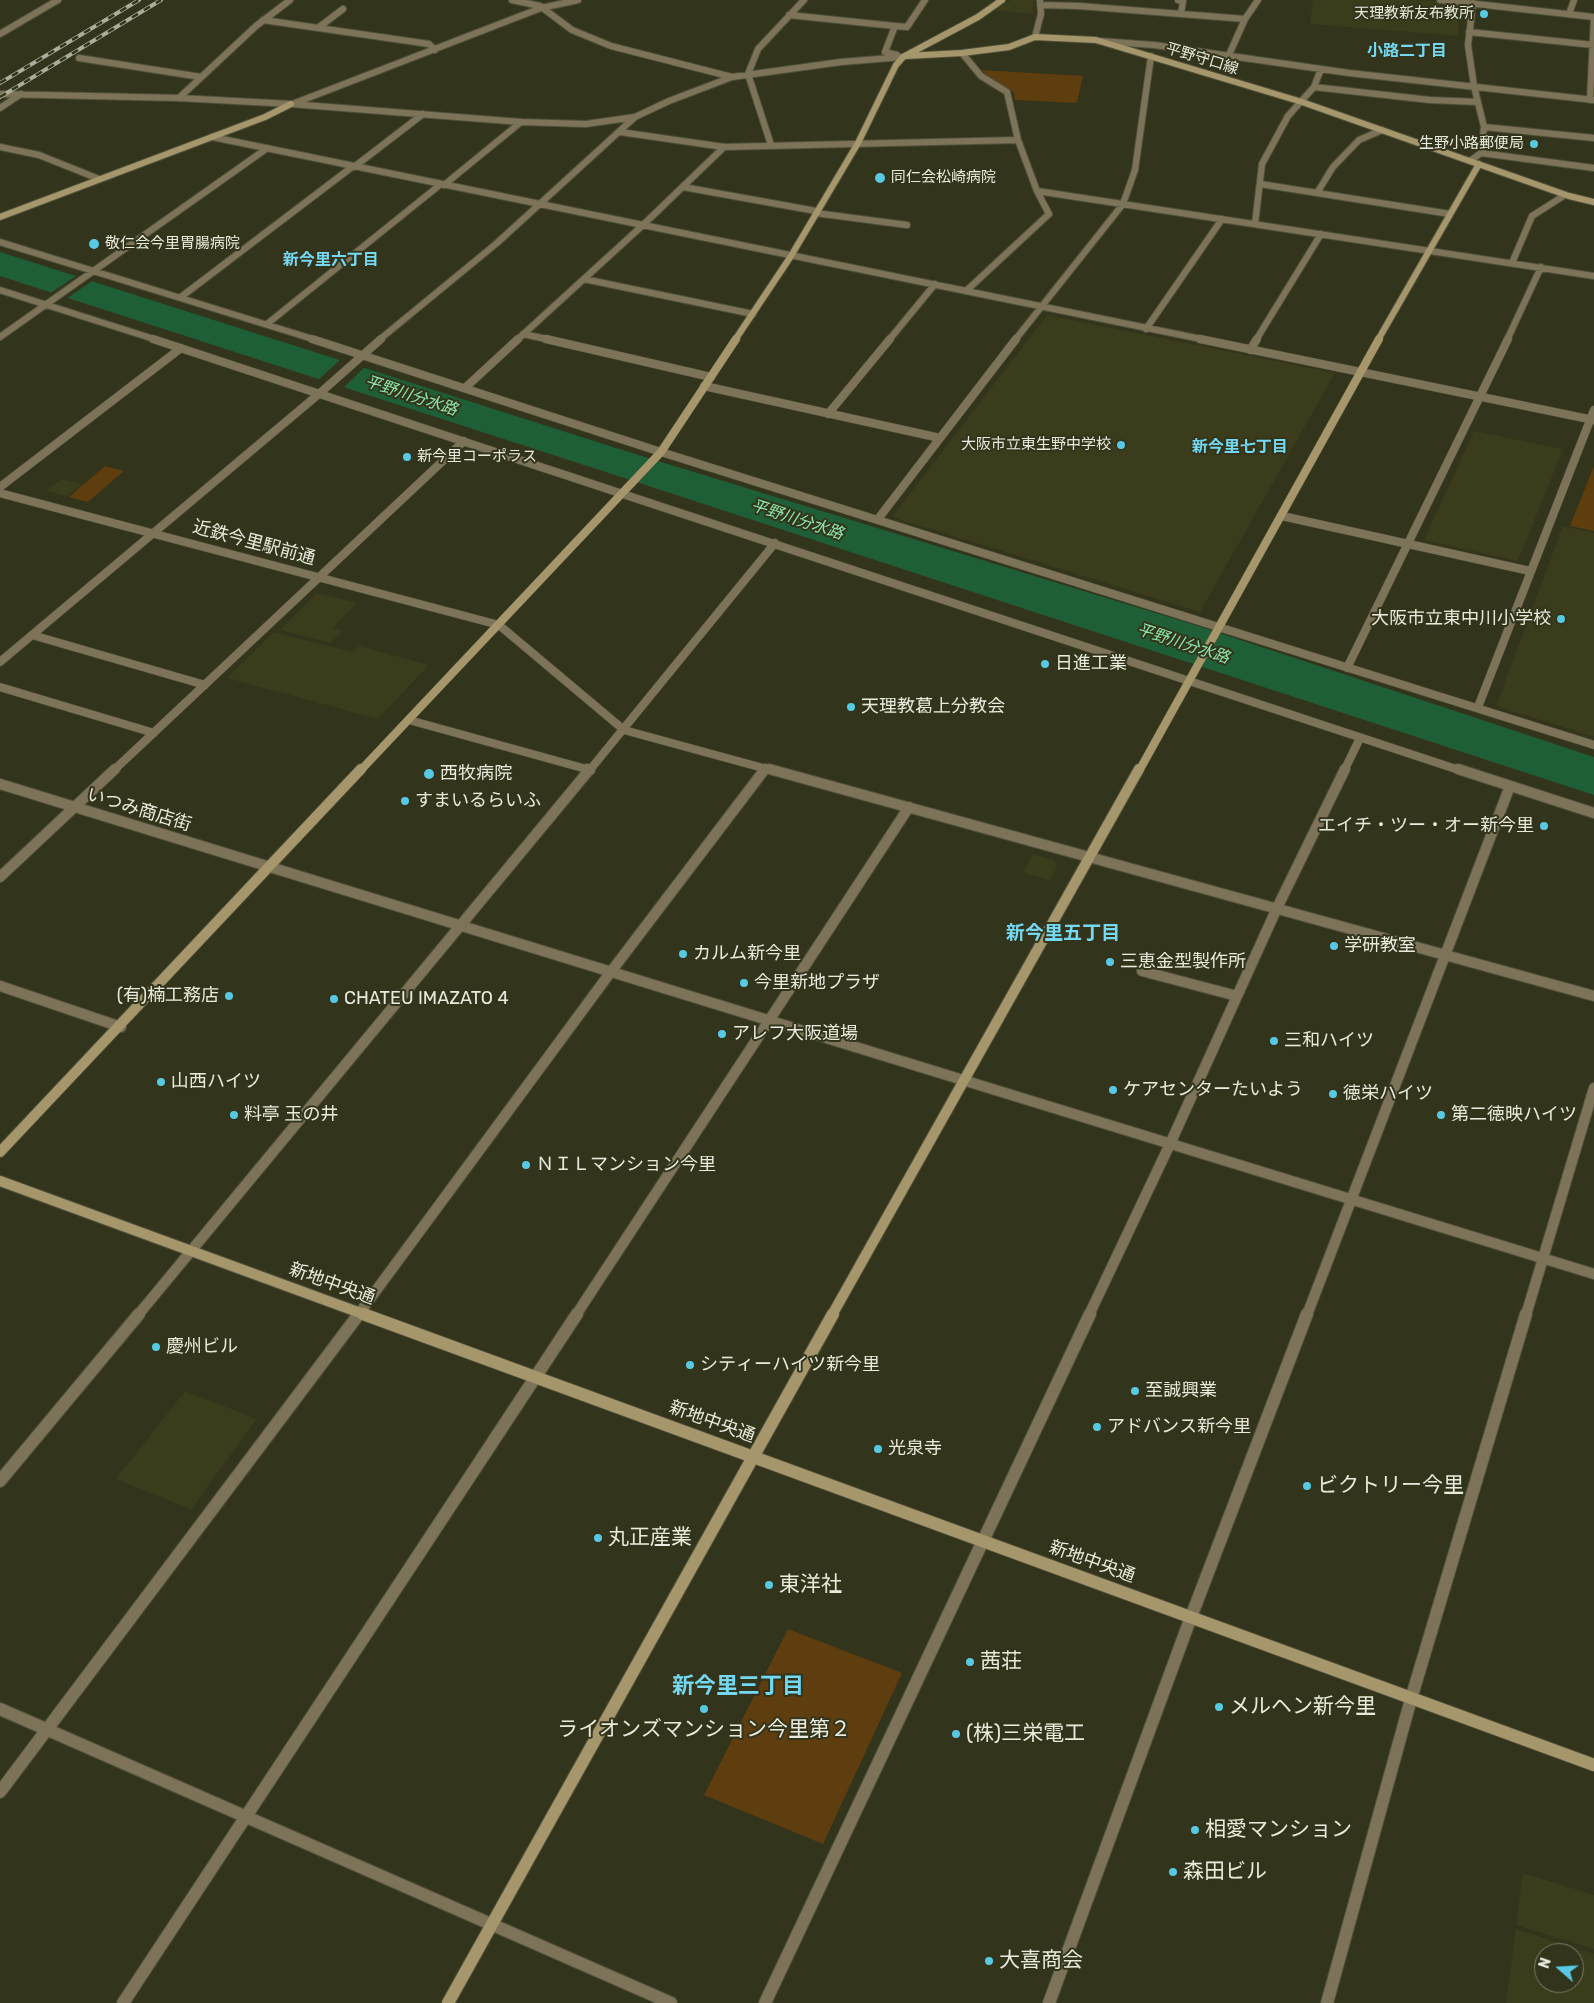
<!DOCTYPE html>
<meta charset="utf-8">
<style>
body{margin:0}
#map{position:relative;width:1594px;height:2003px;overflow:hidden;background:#33341c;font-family:Rubik,sans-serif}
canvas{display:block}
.north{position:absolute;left:1534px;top:1943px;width:50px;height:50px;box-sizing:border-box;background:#33341c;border:1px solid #7b7d68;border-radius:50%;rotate:289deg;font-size:14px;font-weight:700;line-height:20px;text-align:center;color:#e8eadb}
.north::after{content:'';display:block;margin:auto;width:18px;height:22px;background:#58c9e3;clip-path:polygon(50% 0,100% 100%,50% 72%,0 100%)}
</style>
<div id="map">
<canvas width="1594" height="2003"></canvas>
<div class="north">N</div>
</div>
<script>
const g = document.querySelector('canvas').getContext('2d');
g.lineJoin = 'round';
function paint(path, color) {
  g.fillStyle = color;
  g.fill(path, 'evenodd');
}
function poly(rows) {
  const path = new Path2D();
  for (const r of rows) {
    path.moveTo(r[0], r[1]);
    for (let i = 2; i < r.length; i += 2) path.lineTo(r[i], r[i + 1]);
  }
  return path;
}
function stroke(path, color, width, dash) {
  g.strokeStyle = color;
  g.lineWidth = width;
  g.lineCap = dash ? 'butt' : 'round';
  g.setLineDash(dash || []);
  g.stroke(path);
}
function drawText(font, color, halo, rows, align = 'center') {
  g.font = font + ' Rubik,"Noto Sans JP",sans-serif';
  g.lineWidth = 4;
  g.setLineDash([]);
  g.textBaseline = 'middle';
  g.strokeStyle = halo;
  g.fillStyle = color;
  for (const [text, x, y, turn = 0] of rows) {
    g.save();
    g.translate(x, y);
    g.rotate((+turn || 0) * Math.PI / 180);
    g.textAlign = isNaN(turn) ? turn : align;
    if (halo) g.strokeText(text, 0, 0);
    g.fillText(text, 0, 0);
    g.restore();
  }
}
const built = poly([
 [1011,0,1033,0,1033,14,993,10],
 [1313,0,1417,0,1457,3,1459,36,1310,24],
 [1047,315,1335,373,1200,612,892,517],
 [1474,431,1563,449,1518,561,1424,540],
 [61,479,82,484,67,496,46,491],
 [1563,526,1594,533,1594,737,1496,706],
 [317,593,357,603,333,628,343,631,330,643,280,630],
 [274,632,353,652,359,646,429,665,378,719,227,678],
 [1032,854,1054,860,1057,867,1050,880,1023,873],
 [185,1391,257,1419,191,1509,116,1479],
 [1523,1873,1594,1895,1594,1949,1516,1925],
 [1516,1929,1594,1954,1594,2003,1506,2003],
 [1544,1953,1574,1953,1574,1983,1544,1983]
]);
const green = poly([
 [982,70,1083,76,1077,103,1015,100,1014,92,990,79],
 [105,466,124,471,88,502,69,497],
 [1594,466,1594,531,1570,526],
 [788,1629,902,1673,823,1844,704,1795]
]);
const water = poly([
 [0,252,635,454,1195,625,1594,757,1594,795,615,475,0,276]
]);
const pier = poly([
 [79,274,95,279,66,299,49,294],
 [343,357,367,365,341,390,316,382]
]);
const lane = poly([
 [1569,14,1574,0]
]);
const streetFar3 = poly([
 [512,0,540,6,572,30,611,46,732,77],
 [1178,0,1183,1,1181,14],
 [1440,0,1594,17],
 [1040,5,1079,6,1245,19],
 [789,15,895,26],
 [263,20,429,44,435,50],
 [318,28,343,9],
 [1469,32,1594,45],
 [0,34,58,0],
 [1035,37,1041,14,1040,0],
 [1099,41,1154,45,1349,73,1594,100],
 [962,53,981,76,1007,92,1018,140,1037,191,1594,276],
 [897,55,885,52,895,26,907,27,925,0],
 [1228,57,1245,19,1258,0],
 [79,58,201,77],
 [1314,87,1430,100,1478,102],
 [0,94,179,98,291,104,521,122,586,124,635,117,669,101,732,77,841,62,903,57],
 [179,98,256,26,290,0],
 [1590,100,1594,17],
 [295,103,541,8,578,0],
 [0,108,21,94],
 [1484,127,1594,138],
 [620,132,724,147,1018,140],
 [212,137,1206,340],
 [771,145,748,74,758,49,804,0],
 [0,147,39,155,99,179],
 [1481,153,1594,168],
 [1470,161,1481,153,1484,127,1474,86,1468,45,1473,3],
 [354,167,423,114],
 [1260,184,1450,214],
 [444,185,521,122],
 [683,187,816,211],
 [1317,193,1333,167,1359,140,1382,130],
 [815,213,907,225],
 [1255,224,1262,164,1288,116,1314,87,1321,69],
 [0,242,316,340],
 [1512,263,1532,216,1565,195],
 [584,279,753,314],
 [0,290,157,340],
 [966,291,1049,214,1037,191],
 [181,297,352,167],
 [267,324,441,184],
 [1146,329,1222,219],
 [523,334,551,340],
 [0,337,266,149],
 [379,340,497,243,635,117],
 [517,340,643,225,724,147],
 [889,340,935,284],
 [1015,340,1123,204,1135,170,1151,56],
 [1256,340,1321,234],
 [1507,340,1541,267]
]);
const streetFar2 = poly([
 [153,339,1462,771],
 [312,339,661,452,1594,745],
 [546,339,711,377],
 [1200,339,1594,420],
 [1250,350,1257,339],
 [704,386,940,438],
 [465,388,518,339],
 [828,414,890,339],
 [0,487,181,348],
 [0,493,499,625,624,730,774,771],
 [1282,516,1530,571],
 [878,519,1016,339],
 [32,635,205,685],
 [0,662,320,393,381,339],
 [1347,668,1508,339],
 [0,687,154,733],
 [1478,707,1594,410],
 [409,720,590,770],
 [113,771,464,441],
 [589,771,775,543],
 [764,771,765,769],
 [1344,771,1360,738]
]);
const streetFar1 = poly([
 [587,769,590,770],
 [769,769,1594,996],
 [1458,769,1594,813],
 [0,784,1594,1274],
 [0,877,115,769],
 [1142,971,1237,996],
 [0,986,121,1027],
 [138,1315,590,769],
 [358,1315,610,973,765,769],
 [576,1315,909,807],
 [1089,1315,1170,1144,1277,908,1345,769],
 [1307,1315,1510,786],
 [1526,1315,1594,1088]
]);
const street = poly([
 [0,1481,139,1314],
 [0,1709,671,2003],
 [0,1792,359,1314],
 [123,2003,577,1314],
 [765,2003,1090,1314],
 [1049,2003,1191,1617,1307,1314],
 [1327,2003,1411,1699,1526,1314]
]);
const secondaryFar3 = poly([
 [906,56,962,53,1009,47,1035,37,1096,40,1302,102,1569,196,1594,202],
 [0,217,265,117,291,104],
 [735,340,791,256,858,143,896,65,903,57,978,17,1002,0],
 [1378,340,1479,164]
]);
const secondaryFar2 = poly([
 [360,771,661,452,736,339],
 [1139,771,1379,339]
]);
const secondaryFar1 = poly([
 [0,1152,361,769],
 [0,1181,366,1315],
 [832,1315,1139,769]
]);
const secondary = poly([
 [363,1314,1594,1765],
 [448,2003,833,1314]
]);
const rail = poly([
 [0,83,139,0],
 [0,97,161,0]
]);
const markers = [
 [1484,14,5,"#58c9e3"],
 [1534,144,5,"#58c9e3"],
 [880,178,6,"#58c9e3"],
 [94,244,6,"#58c9e3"],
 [1121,445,5,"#58c9e3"],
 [407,457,5,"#58c9e3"],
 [1561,619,5,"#58c9e3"],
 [1045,664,5,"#58c9e3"],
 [851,707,5,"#58c9e3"],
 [429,774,6,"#58c9e3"],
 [405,801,5,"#58c9e3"],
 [1544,826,5,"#58c9e3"],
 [1334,946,5,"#58c9e3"],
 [683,954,5,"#58c9e3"],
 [1110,962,5,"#58c9e3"],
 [744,983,5,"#58c9e3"],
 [229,996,5,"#58c9e3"],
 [334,999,5,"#58c9e3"],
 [722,1034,5,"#58c9e3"],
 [1274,1041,5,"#58c9e3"],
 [161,1082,5,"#58c9e3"],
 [1113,1090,5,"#58c9e3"],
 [1333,1094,5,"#58c9e3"],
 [234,1115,5,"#58c9e3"],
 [1441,1115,5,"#58c9e3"],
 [526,1165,5,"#58c9e3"],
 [156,1347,5,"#58c9e3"],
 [690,1365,5,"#58c9e3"],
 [1135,1391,5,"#58c9e3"],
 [1097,1427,5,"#58c9e3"],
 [878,1449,5,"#58c9e3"],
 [1307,1486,5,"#58c9e3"],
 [598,1538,5,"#58c9e3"],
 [769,1585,5,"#58c9e3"],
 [970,1662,5,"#58c9e3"],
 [1219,1707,5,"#58c9e3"],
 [704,1709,5,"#58c9e3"],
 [956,1734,5,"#58c9e3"],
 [1195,1830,5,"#58c9e3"],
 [1173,1872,5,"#58c9e3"],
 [989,1961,5,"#58c9e3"]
];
const farPoinames = [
 ["天理教新友布教所",1474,14],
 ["生野小路郵便局",1524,144],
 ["同仁会松崎病院",891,178,"left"],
 ["敬仁会今里胃腸病院",105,244,"left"],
 ["大阪市立東生野中学校",1111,445],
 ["新今里コーポラス",417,457,"left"]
];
const farStreetnames = [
 ["平野守口線",1202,59,17]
];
const farNeighbourhoodnames = [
 ["小路二丁目",1407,51],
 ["新今里六丁目",331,260],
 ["新今里七丁目",1240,447]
];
const farWaternames = [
 ["平野川分水路",411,396,18],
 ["平野川分水路",797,520,18],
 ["平野川分水路",1183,644,18]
];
const streetNames = [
 ["近鉄今里駅前通",254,543,15],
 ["いつみ商店街",139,810,17],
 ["新地中央通",332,1284,20],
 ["新地中央通",712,1422,20],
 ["新地中央通",1092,1562,20]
];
const poiNames = [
 ["大阪市立東中川小学校",1551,619,"right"],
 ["日進工業",1055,664],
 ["天理教葛上分教会",861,707],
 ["西牧病院",440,774],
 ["すまいるらいふ",415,801],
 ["エイチ・ツー・オー新今里",1534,826,"right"],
 ["学研教室",1344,946],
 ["カルム新今里",693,954],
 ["三恵金型製作所",1120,962],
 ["今里新地プラザ",754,983],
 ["(有)楠工務店",219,996,"right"],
 ["CHATEU IMAZATO 4",344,999],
 ["アレフ大阪道場",732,1034],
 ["三和ハイツ",1284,1041],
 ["山西ハイツ",171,1082],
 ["ケアセンターたいよう",1123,1090],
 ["徳栄ハイツ",1343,1094],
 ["料亭 玉の井",244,1115],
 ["第二徳映ハイツ",1451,1115],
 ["ＮＩＬマンション今里",536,1165],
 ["慶州ビル",166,1347],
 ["シティーハイツ新今里",700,1365],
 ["至誠興業",1145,1391],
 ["アドバンス新今里",1107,1427],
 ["光泉寺",888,1449]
];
const neighbourhoodNames = [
 ["新今里五丁目",1063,934]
];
const nearPoinames = [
 ["ビクトリー今里",1317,1486],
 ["丸正産業",608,1538],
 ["東洋社",779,1585],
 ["茜荘",980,1662],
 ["メルヘン新今里",1229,1707],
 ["ライオンズマンション今里第２",704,1730,"center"],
 ["(株)三栄電工",966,1734],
 ["相愛マンション",1205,1830],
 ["森田ビル",1183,1872],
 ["大喜商会",999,1961]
];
const nearNeighbourhoodnames = [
 ["新今里三丁目",738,1687]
];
paint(built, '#3a3c1c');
paint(green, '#5e3d0f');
paint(water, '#1f5f38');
paint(pier, '#33341c');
stroke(lane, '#50513b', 8);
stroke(streetFar3, '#50513b', 8);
stroke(streetFar2, '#50513b', 9);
stroke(streetFar1, '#50513b', 12);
stroke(street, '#50513b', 14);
stroke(secondaryFar3, '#50513b', 8);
stroke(secondaryFar2, '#50513b', 9);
stroke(secondaryFar1, '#50513b', 12);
stroke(secondary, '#50513b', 14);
stroke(lane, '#7c7358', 6);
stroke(streetFar3, '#7c7358', 6);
stroke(streetFar2, '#7c7358', 8);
stroke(streetFar1, '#7c7358', 10);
stroke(street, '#7c7358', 12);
stroke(secondaryFar3, '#a6966b', 6);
stroke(secondaryFar2, '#a6966b', 8);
stroke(secondaryFar1, '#a6966b', 10);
stroke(secondary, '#a6966b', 12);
stroke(rail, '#abad9a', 4);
stroke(rail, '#33341c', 2.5, [7]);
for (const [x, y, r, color] of markers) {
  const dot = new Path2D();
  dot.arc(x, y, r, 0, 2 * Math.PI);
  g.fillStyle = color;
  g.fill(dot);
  stroke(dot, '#33341c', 2);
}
drawText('15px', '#e8eadb', '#33341c', farPoinames, 'right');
drawText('15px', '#e8eadb', '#33341c', farStreetnames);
drawText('bold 16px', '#74d8f1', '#33341c', farNeighbourhoodnames);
drawText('italic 16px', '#8de7aa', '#33341c', farWaternames);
drawText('18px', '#e8eadb', '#33341c', streetNames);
drawText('18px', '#e8eadb', '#33341c', poiNames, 'left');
drawText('bold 19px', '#74d8f1', '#33341c', neighbourhoodNames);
drawText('21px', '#e8eadb', '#33341c', nearPoinames, 'left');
drawText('bold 22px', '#74d8f1', '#33341c', nearNeighbourhoodnames);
</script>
